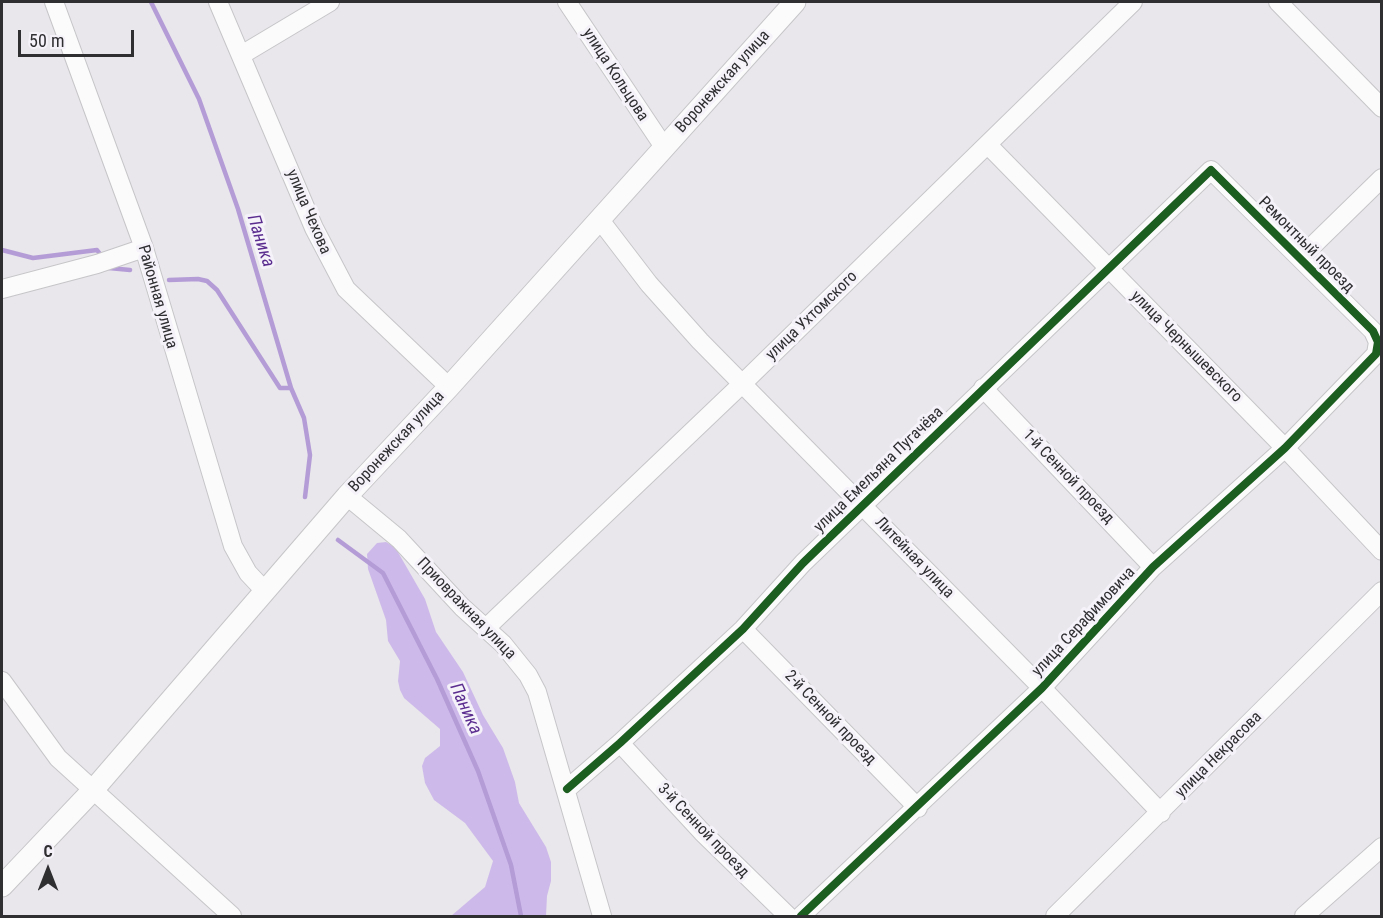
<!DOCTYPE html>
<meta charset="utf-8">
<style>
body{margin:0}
#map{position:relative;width:1383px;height:918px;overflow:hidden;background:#e9e7eb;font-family:"Roboto Condensed",sans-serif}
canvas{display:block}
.frame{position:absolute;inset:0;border:3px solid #2f2e31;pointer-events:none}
.north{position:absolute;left:18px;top:840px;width:60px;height:60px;-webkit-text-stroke:4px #f5f2fa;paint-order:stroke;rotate:0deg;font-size:16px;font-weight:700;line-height:24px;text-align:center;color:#2f2e31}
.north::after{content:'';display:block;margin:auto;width:21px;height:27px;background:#2f2e31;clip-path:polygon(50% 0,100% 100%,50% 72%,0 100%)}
.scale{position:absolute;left:18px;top:30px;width:116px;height:27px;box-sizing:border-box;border:3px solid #2f2e31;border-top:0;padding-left:8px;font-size:18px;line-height:21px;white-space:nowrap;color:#2f2e31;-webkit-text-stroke:4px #f5f2fa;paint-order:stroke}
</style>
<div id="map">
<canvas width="1383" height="918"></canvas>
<div class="frame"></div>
<div class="north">С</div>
<div class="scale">50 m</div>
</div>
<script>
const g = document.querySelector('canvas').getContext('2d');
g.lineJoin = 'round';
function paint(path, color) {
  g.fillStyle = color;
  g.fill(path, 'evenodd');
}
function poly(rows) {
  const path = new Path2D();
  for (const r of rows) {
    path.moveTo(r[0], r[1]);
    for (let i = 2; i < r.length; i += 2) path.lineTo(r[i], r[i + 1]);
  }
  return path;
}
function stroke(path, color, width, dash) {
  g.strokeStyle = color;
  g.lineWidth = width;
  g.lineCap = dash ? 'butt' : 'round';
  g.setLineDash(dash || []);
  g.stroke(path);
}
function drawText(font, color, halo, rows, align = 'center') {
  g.font = font + ' "Roboto Condensed",sans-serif';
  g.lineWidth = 6;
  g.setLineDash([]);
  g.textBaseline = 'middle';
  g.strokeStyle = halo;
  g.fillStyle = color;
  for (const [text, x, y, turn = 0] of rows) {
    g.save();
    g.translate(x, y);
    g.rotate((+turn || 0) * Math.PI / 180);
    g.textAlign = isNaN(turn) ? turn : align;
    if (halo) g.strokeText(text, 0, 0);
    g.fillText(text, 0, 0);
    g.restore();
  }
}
const forest = poly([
 [386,542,395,547,425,599,436,632,463,672,483,715,503,748,515,782,519,803,546,847,551,862,551,881,547,896,546,916,451,916,485,887,493,861,465,823,434,800,425,783,422,766,425,758,440,746,440,729,404,698,400,690,398,681,400,661,388,641,386,620,368,569,367,554,377,543]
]);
const stream = poly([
 [151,2,199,99,238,209,291,388,304,418,310,455,305,497],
 [2,250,33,258,97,250,103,258],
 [109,268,130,270],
 [169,280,198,279,207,281,217,290,280,388,291,388],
 [338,540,383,573,437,679,478,771,511,865,521,916]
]);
const minor = poly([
 [54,2,144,248,233,546,248,573,264,590],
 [218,2,314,228,346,289,449,387],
 [567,2,664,147],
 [1278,2,1382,108],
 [243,54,330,2],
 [988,145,1285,448,1382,551],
 [600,220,649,284,700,341,1042,688,1161,813],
 [1300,258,1382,178],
 [2,289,97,264,144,248],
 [983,388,1153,567],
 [347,496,399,539,462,607,503,644,528,675,537,692,602,916],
 [486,628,743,383,1133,2],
 [743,629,918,808],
 [2,681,58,758,232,916],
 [620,743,702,832,788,916],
 [567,789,620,743,743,629,803,563,1211,170,1373,331,1378,342,1376,354,1285,448,1153,567,1042,688,801,916],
 [1055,916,1382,591],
 [1304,916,1382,847]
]);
const tertiary = poly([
 [2,886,94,789,347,496,449,387,795,2]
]);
const cycleway = poly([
 [567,789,620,743,743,629,803,563,1211,170,1373,331,1378,342,1376,354,1285,448,1153,567,1042,688,801,916]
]);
const streetNames = [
 ["улица Кольцова",615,75,57],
 ["Воронежская улица",723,82,-48],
 ["улица Чехова",308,212,67],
 ["Ремонтный проезд",1306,245,45],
 ["Районная улица",157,297,74],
 ["улица Ухтомского",812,316,-44],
 ["улица Чернышевского",1186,347,45],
 ["Воронежская улица",397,442,-47],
 ["улица Емельяна Пугачёва",879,470,-44],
 ["1-й Сенной проезд",1068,477,46],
 ["Литейная улица",914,558,46],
 ["Приовражная улица",466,609,46],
 ["улица Серафимовича",1084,622,-47],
 ["2-й Сенной проезд",830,718,46],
 ["улица Некрасова",1219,755,-45],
 ["3-й Сенной проезд",703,831,46]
];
const waterNames = [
 ["Паника",260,241,72],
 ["Паника",465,709,66]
];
paint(forest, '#cebaea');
stroke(stream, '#b49cd7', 4.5);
stroke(minor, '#c6c5c8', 20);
stroke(tertiary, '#c6c5c8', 23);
stroke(minor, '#fcfbfc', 18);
stroke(tertiary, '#fcfbfc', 21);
stroke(cycleway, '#1b5e20', 8);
drawText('16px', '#2f2e31', '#f5f2fa', streetNames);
drawText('italic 18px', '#5b2d8f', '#f5f2fa', waterNames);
</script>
